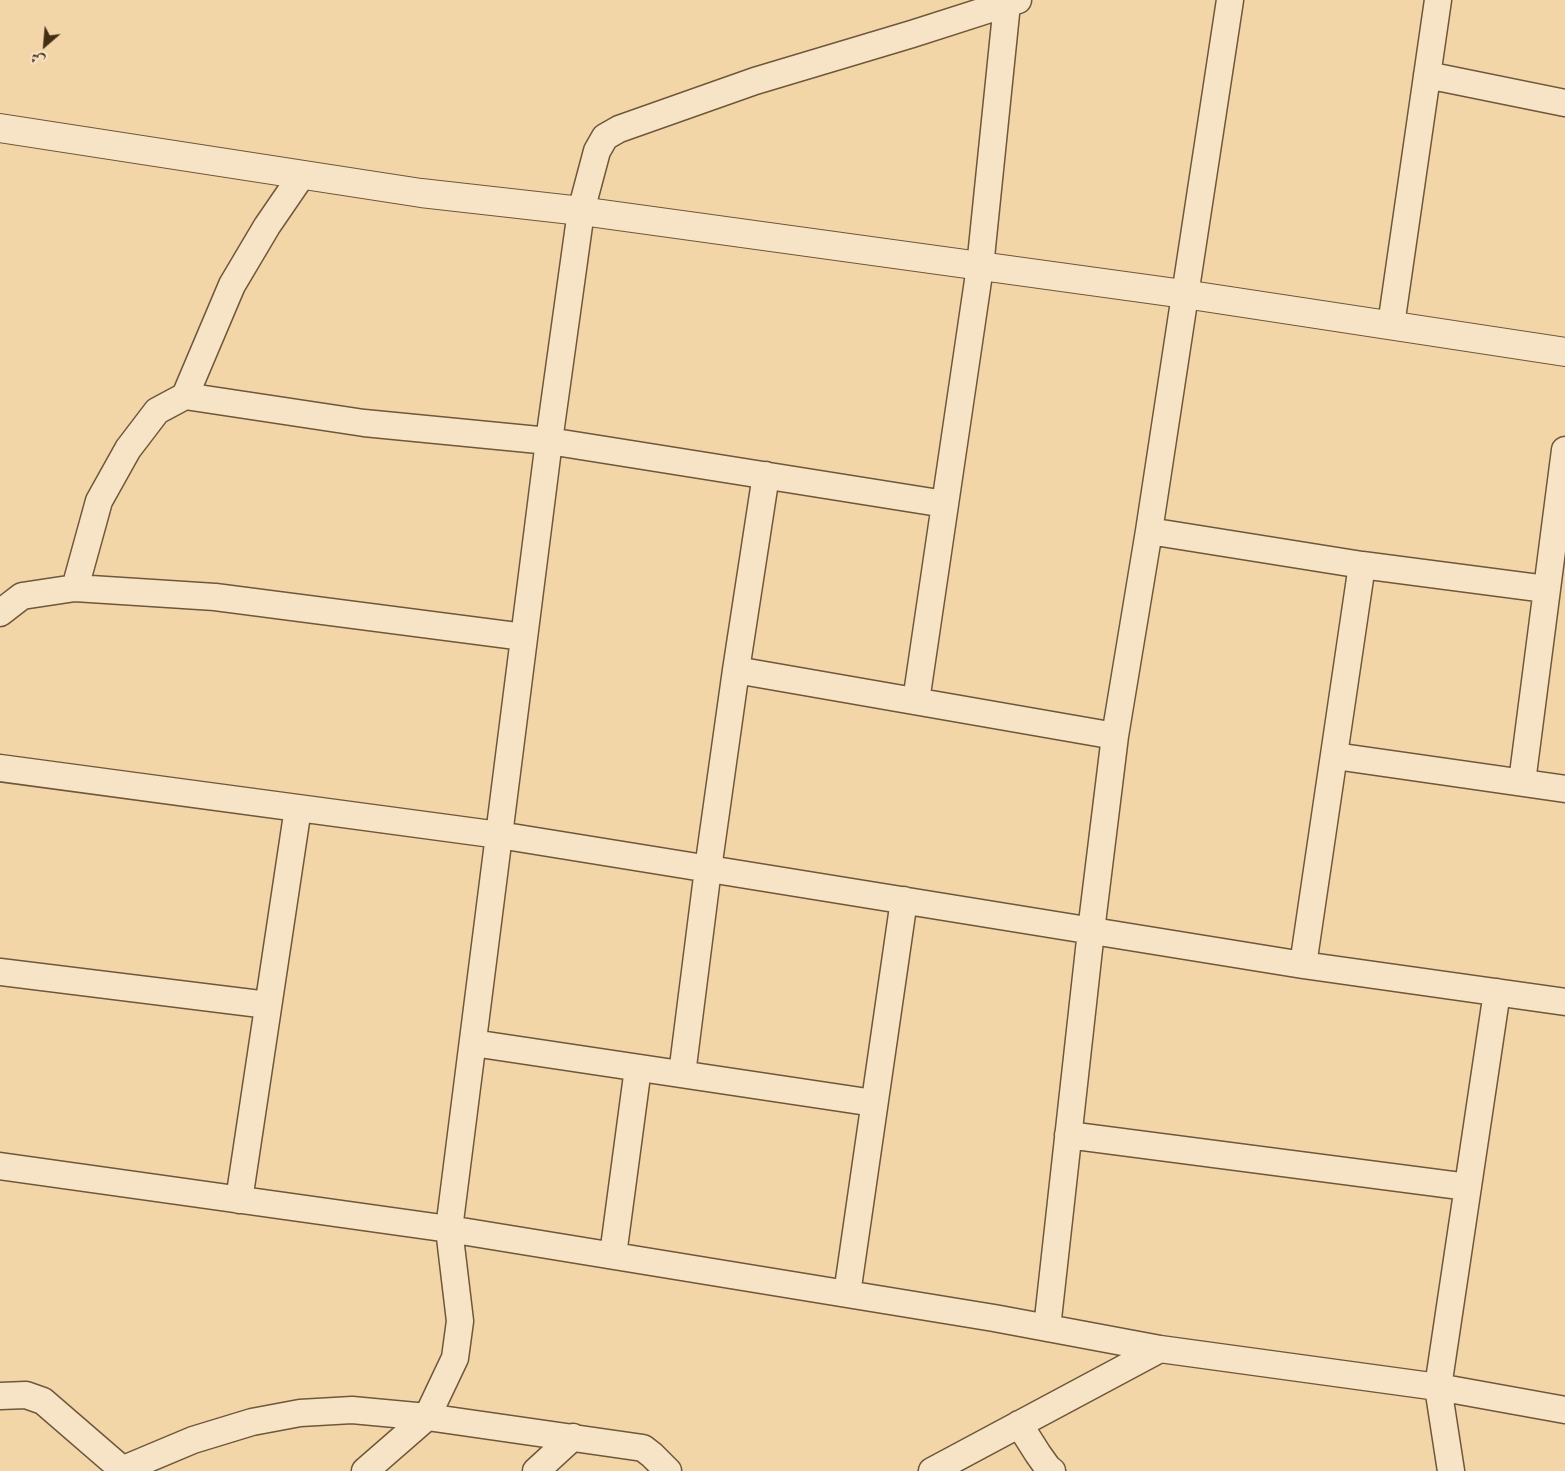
<!DOCTYPE html>
<meta charset="utf-8">
<style>
body{margin:0}
#map{position:relative;width:1565px;height:1471px;overflow:hidden;background:#f3d6a8;font-family:"IM FELL Double Pica",Amiri,serif}
canvas{display:block}
.north{position:absolute;left:20px;top:20px;width:50px;height:50px;-webkit-text-stroke:4px #f7e4c6;paint-order:stroke;rotate:207deg;font-size:14px;font-weight:700;line-height:20px;text-align:center;color:#422d15}
.north::after{content:'';display:block;margin:auto;width:18px;height:22px;background:#422d15;clip-path:polygon(50% 0,100% 100%,50% 72%,0 100%)}
</style>
<div id="map">
<canvas width="1565" height="1471"></canvas>
<div class="north">ش</div>
</div>
<script>
const g = document.querySelector('canvas').getContext('2d');
g.lineJoin = 'round';
function poly(rows) {
  const path = new Path2D();
  for (const r of rows) {
    path.moveTo(r[0], r[1]);
    for (let i = 2; i < r.length; i += 2) path.lineTo(r[i], r[i + 1]);
  }
  return path;
}
function stroke(path, color, width, dash) {
  g.strokeStyle = color;
  g.lineWidth = width;
  g.lineCap = dash ? 'butt' : 'round';
  g.setLineDash(dash || []);
  g.stroke(path);
}
const minor = poly([
 [1427,75,1565,103],
 [1391,325,1438,0],
 [185,396,232,285,267,226,302,175],
 [1149,531,1362,565,1546,589],
 [75,588,99,501,128,449,157,411,185,396,364,423,549,441,945,504],
 [0,613,22,596,75,588,215,597,524,637],
 [736,670,1115,736],
 [916,701,980,267,1007,4],
 [1335,756,1565,789],
 [0,768,499,835,1303,965,1565,1002],
 [1522,782,1565,450],
 [1303,965,1362,565],
 [0,972,268,1005],
 [473,1043,874,1103],
 [682,1074,708,869,736,670,766,475],
 [1068,1135,1468,1187],
 [0,1166,449,1229,994,1318,1160,1349,1438,1387,1565,1410],
 [239,1200,298,808],
 [613,1255,638,1068],
 [847,1294,904,900],
 [1047,1328,1091,931,1115,736,1149,531,1230,0],
 [0,1396,26,1395,43,1401,124,1471],
 [1019,1424,1038,1454,1048,1468,1052,1471],
 [119,1471,193,1440,252,1422,300,1413,352,1410,427,1417,643,1448,652,1455,668,1471],
 [365,1471,427,1417,455,1358,460,1321,449,1229,549,441,581,211,597,151,605,137,619,129,755,81,912,34,1018,0],
 [536,1471,573,1437],
 [932,1471,1160,1349],
 [1451,1471,1438,1387,1497,992]
]);
const tertiary = poly([
 [0,128,421,193,581,211,1184,294,1565,352]
]);
stroke(minor, '#6e573a', 29);
stroke(tertiary, '#6e573a', 30);
stroke(minor, '#f7e4c6', 26);
stroke(tertiary, '#f7e4c6', 28);
</script>
